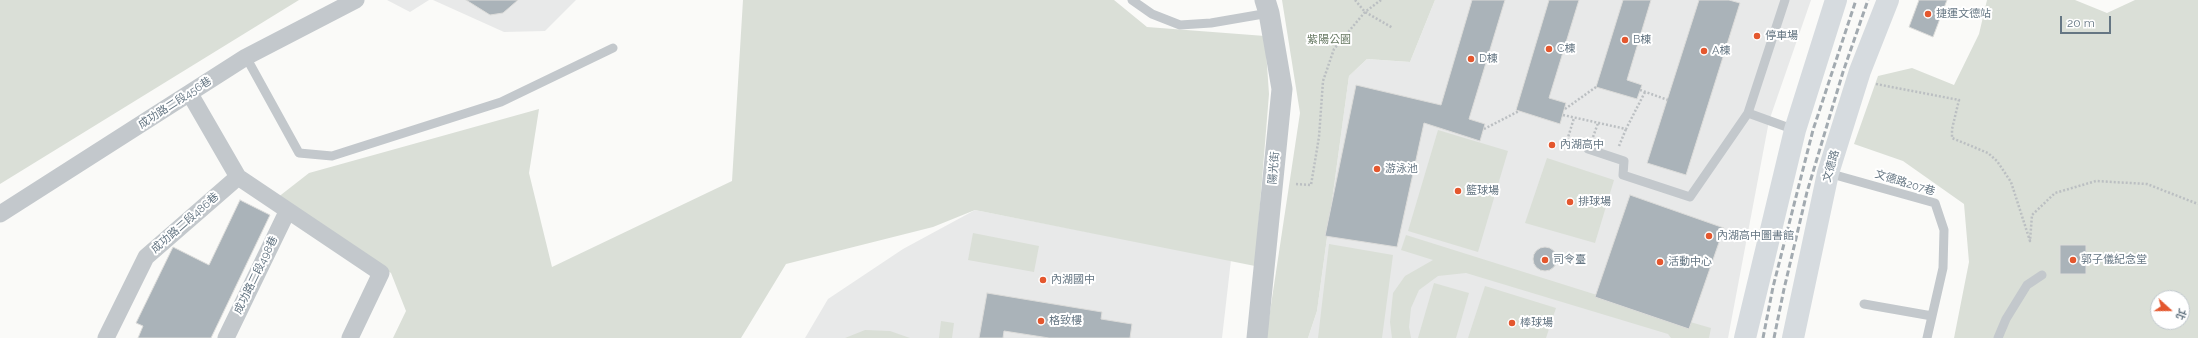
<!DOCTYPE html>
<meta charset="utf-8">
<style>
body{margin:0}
#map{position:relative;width:2198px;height:338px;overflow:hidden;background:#fafaf8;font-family:Raleway,"Noto Sans TC",sans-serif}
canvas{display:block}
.north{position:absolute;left:2150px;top:290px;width:40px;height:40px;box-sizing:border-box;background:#fff;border:1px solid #c1c8cd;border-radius:50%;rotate:111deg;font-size:11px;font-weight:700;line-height:16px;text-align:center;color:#657683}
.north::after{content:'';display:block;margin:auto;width:14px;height:18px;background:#e4572e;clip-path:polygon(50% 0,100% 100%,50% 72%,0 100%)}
.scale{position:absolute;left:2060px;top:16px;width:51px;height:18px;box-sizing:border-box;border:2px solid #657683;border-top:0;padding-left:5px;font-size:12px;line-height:14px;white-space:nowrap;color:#657683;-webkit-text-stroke:3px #fff;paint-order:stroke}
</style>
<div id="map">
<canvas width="2198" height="338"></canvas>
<div class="north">北</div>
<div class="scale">20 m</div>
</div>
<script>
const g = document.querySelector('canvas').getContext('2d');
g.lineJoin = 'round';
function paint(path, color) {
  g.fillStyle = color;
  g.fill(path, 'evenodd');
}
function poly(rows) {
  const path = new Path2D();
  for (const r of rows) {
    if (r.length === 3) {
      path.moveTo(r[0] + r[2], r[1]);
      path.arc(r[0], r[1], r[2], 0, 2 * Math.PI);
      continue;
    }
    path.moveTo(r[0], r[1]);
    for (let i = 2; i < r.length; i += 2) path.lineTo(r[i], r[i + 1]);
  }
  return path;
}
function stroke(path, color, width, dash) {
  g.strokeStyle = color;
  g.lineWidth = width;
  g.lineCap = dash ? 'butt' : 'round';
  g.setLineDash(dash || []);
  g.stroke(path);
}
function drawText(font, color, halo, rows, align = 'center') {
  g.font = font + ' Raleway,"Noto Sans TC",sans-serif';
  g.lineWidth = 4;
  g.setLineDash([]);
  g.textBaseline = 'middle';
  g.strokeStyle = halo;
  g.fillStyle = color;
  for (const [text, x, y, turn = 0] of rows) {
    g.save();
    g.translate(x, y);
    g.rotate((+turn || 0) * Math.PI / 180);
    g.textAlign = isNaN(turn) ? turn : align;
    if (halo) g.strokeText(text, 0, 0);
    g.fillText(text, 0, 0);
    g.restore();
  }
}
const built = poly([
 [387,0,429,0,410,12],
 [433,0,576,0,545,31,504,32],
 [1435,0,1811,0,1769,121,1728,338,1308,338,1317,311,1349,76,1367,59,1410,62],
 [975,210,1231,260,1222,338,805,338,828,299,903,249]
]);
const green = poly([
 [0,0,299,0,0,184],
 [743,0,1114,0,1147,27,1265,36,1269,94,1255,266,975,210,933,227,786,264,741,338,393,338,406,311,391,273,277,198,309,173,539,109,529,173,552,267,732,181],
 [1282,0,1435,0,1410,62,1367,59,1349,76,1317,311,1308,338,1266,338,1300,113],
 [1987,0,2075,0,2107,13,2135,0,2198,0,2198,338,1954,338,1969,262,1964,204,1903,161,1854,144,1878,76,1912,68,1954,85,1979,34],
 [2158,298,2182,298,2182,322,2158,322],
 [1438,130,1508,151,1478,252,1408,231],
 [1547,158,1614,180,1595,243,1525,223],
 [973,233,1039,246,1034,272,968,260],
 [1406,235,1597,295,1711,328,1709,338,1671,338,1668,334,1466,273,1438,276,1419,290,1411,308,1409,327,1411,338,1392,338,1390,322,1393,293,1405,276,1433,260,1401,250],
 [1329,244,1393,255,1382,338,1318,338],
 [1434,283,1469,293,1456,338,1418,338],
 [1485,286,1556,308,1546,338,1468,338],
 [941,321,954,323,952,338,939,338],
 [865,330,890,331,910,338,845,338]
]);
const building = poly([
 [466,0,518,0,503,13,490,15,466,0],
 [1472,0,1505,0,1469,119,1485,124,1480,141,1424,123,1397,247,1325,236,1356,85,1441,105,1472,0],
 [1549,0,1579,0,1549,98,1566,103,1560,124,1516,110,1549,0],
 [1623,0,1651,0,1627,80,1642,85,1637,99,1596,87,1623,0],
 [1699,0,1729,0,1740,3,1686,175,1647,163,1699,0],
 [1919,0,1947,0,1933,37,1909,27,1919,0],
 [1630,195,1724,228,1689,329,1595,297,1630,195],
 [240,200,270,215,211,338,138,338,143,326,136,323,173,247,209,265,240,200],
 [2060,245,2086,245,2086,274,2060,274,2060,245],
 [1545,259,12],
 [987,293,1102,312,1101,319,1132,324,1130,338,1049,338,1004,331,1003,338,979,338,987,293]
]);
const path = poly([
 [1355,0,1365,12,1393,28],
 [1876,84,1959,100,1952,129,1952,138,1988,153,1997,161,2011,182,2030,241,2032,215,2055,193,2096,181,2147,184,2198,204],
 [1640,90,1668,100],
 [1565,109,1596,87],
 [1563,115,1626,129,1645,92],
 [1484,129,1519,111],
 [1593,137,1598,123],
 [1566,144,1574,118],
 [1619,146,1626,129],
 [1296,184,1311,185,1319,137,1323,81,1334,49,1365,12,1381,0]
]);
const service = poly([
 [1132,0,1152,14,1180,25,1211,23,1269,13],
 [246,57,299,153,332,156,501,102,613,48],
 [1748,113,1785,0],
 [1588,149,1624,161,1623,175,1690,197,1748,113,1795,130],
 [1828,173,1935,203,1944,230,1943,268,1927,338],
 [1864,304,1932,316],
 [1998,338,2006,319,2027,285,2042,275]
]);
const minor = poly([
 [190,94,238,177,381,273,350,338],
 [0,214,246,57,356,0],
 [106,338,146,257,238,177],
 [226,338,287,212]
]);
const tertiary = poly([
 [1257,338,1282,89,1269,13,1265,0]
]);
const secondary = poly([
 [1745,338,1795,130,1836,0],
 [1793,338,1828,173,1860,71,1888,0]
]);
const rail = poly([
 [1763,338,1773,287,1813,130,1856,0],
 [1774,338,1784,289,1807,192,1843,72,1868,0]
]);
const markers = [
 [1928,14,4,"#e4572e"],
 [1757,36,4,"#e4572e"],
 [1625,40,4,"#e4572e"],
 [1549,49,4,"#e4572e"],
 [1704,51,4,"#e4572e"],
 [1471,59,4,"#e4572e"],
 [1552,145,4,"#e4572e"],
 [1377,169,4,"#e4572e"],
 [1458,191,4,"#e4572e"],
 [1570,202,4,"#e4572e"],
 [1709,236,4,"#e4572e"],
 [1545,260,4,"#e4572e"],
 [2073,260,4,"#e4572e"],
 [1660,262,4,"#e4572e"],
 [1043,280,4,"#e4572e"],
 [1041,321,4,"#e4572e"],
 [1512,323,4,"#e4572e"]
];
const poiNames = [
 ["捷運文德站",1936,14],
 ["停車場",1765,36],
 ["B棟",1633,40],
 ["C棟",1557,49],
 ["A棟",1712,51],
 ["D棟",1479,59],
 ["內湖高中",1560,145],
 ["游泳池",1385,169],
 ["籃球場",1466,191],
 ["排球場",1578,202],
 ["內湖高中圖書館",1717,236],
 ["司令臺",1553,260],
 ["郭子儀紀念堂",2081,260],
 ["活動中心",1668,262],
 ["內湖國中",1051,280],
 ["格致樓",1049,321],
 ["棒球場",1520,323]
];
const parkNames = [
 ["紫陽公園",1329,40]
];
const streetNames = [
 ["成功路二段456巷",175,103,-33],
 ["文德路",1831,166,-74],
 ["陽光街",1274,168,-85],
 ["文德路207巷",1905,183,17],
 ["成功路二段486巷",185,223,-41],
 ["成功路二段498巷",256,275,-64]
];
paint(built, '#e8e9e9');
paint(green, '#dadfd7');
paint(building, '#aab3b9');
stroke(building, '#dcdcda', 1);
stroke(path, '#bbbfc2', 2.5, [2, 2]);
stroke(service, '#c3c8cc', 9);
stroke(minor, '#c3c8cc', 17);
stroke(tertiary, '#c3c8cc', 21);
stroke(secondary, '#d6dbdf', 22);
stroke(rail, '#a2aab0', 3, [6, 3]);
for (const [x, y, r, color] of markers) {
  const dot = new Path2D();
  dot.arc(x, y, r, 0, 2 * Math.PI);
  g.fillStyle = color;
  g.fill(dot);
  stroke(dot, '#fff', 1.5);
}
drawText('11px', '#657683', '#fff', poiNames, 'left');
drawText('11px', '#687a64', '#fff', parkNames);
drawText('11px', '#657683', '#fff', streetNames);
</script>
